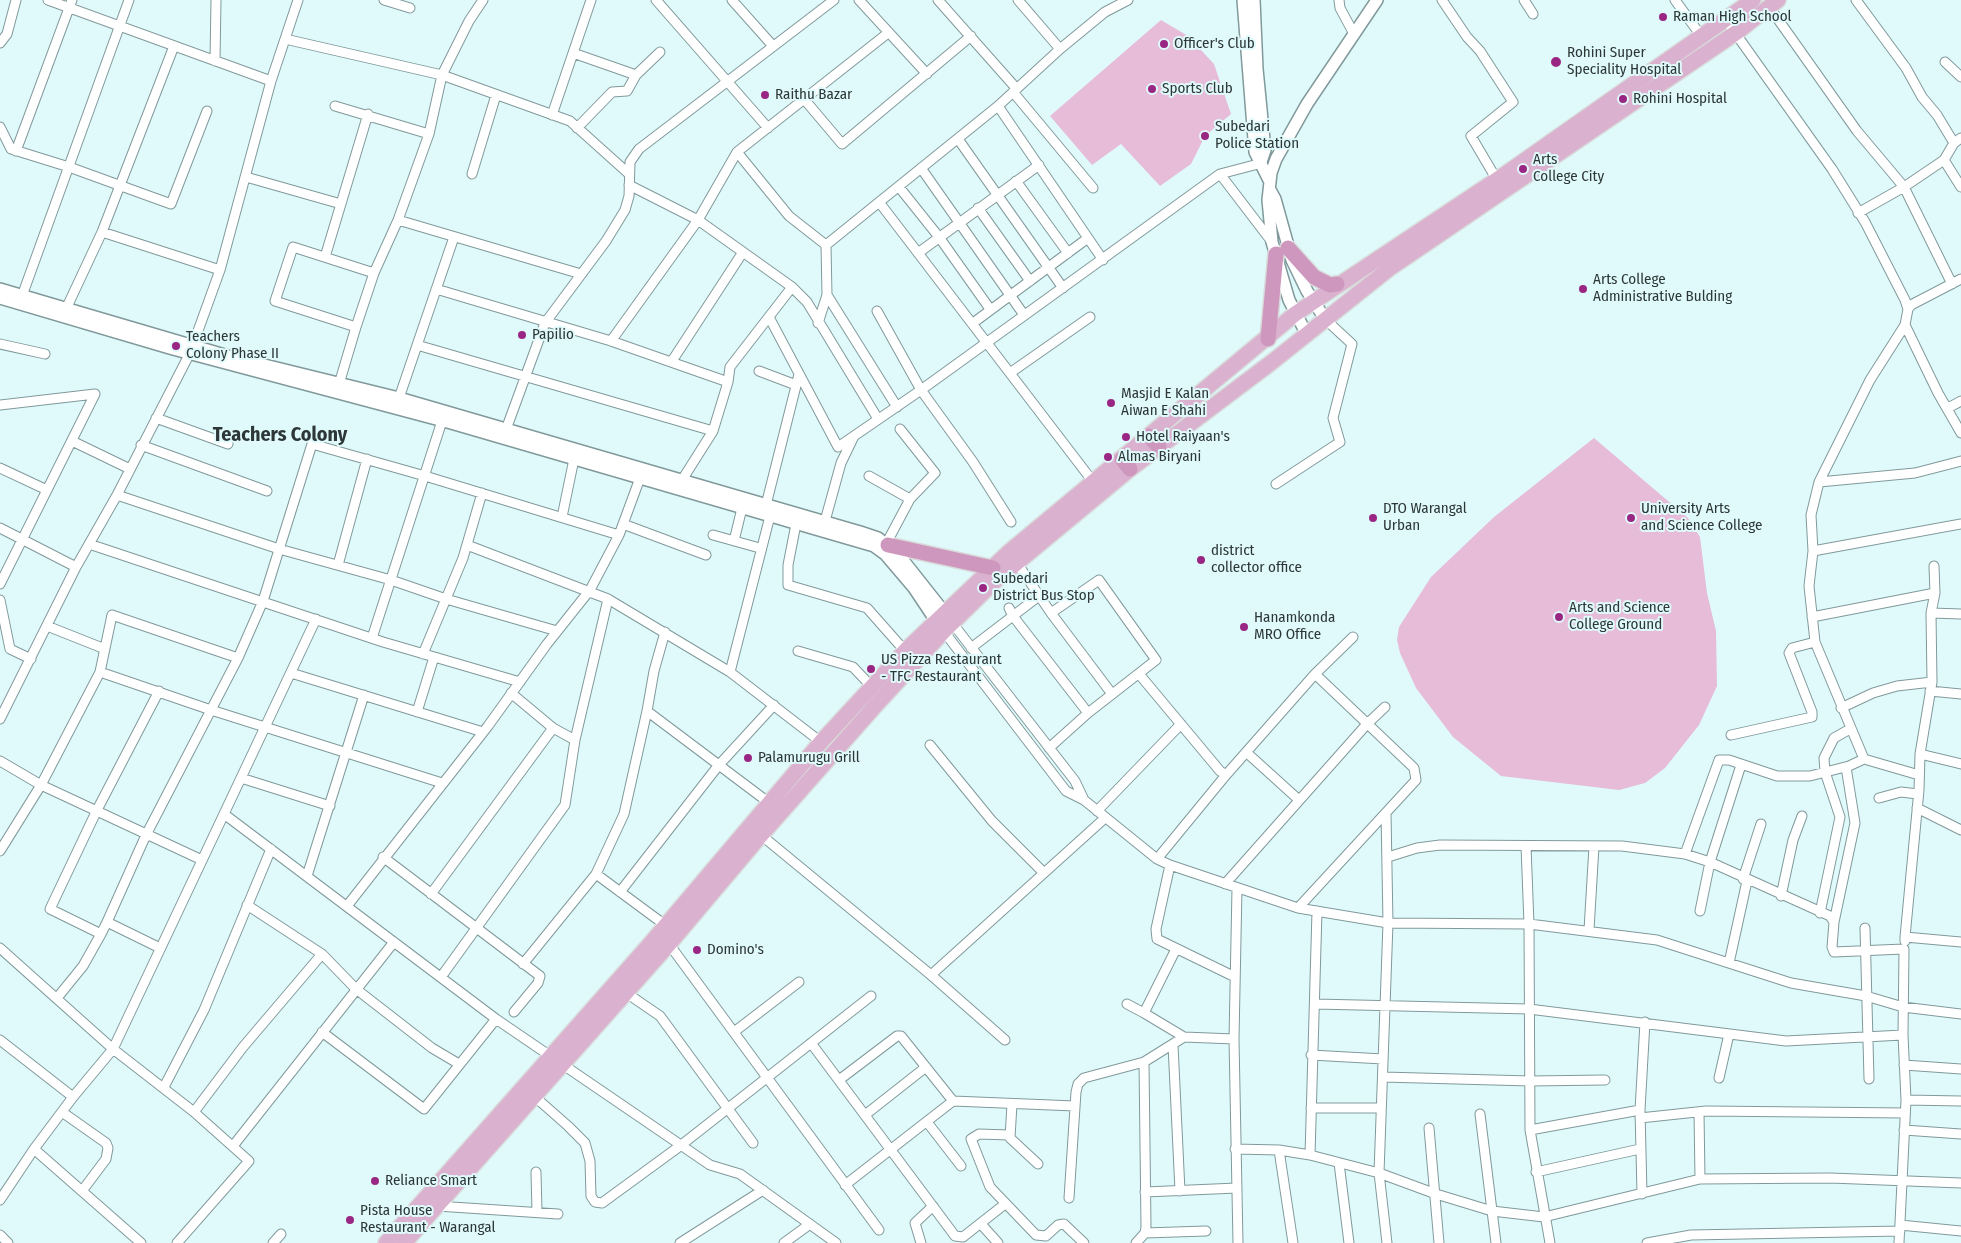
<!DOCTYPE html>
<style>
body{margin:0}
canvas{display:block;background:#e0fafb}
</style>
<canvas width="1961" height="1243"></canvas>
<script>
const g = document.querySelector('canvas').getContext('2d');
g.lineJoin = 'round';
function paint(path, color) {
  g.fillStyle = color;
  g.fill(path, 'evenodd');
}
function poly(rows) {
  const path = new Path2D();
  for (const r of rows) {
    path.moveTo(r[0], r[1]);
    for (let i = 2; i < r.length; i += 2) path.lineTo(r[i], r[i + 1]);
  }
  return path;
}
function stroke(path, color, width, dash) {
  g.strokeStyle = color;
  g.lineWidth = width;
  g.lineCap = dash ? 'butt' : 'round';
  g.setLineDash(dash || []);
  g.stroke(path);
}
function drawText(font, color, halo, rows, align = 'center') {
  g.font = font + ' "Fira Sans Condensed",sans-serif';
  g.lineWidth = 4;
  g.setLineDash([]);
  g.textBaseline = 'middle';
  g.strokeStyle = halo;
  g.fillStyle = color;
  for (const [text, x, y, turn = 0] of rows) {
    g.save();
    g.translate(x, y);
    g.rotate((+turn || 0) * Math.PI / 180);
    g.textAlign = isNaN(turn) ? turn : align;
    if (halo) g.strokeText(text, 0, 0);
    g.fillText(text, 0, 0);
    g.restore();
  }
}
const green = poly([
 [1161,20,1188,36,1214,64,1231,114,1205,136,1191,164,1160,186,1121,144,1092,165,1050,116],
 [1594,438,1688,518,1700,537,1707,593,1716,631,1717,686,1699,725,1665,768,1645,783,1619,790,1501,776,1453,737,1416,688,1400,653,1397,640,1399,627,1431,577,1494,517]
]);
const minor = poly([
 [48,0,271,81],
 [384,0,410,8],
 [656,0,768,128],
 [732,0,773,46],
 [859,0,927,74],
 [938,0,1016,88],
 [1018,0,1060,49],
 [1339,0,1340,8,1354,34],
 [1442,0,1467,37,1480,51,1513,102,1471,136,1497,180],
 [1524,0,1533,14],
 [1675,0,1702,37],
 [1856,0,1906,68,1922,97,1937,115,1954,143],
 [1770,8,1857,131,1904,187,1952,284],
 [1726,20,1832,169,1865,222,1905,300,1908,309,1905,325,1938,393,1961,433],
 [285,39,442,75,570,121,629,174],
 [0,43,7,34,16,0],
 [573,53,636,75,660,52],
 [215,61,216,0],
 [1945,62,1961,77],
 [1013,92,1093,188],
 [804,99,842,144,971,36],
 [335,106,429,134,442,75,469,21,483,0],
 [998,106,1103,260],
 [552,115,591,0],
 [0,127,11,149,69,167,171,204,207,111],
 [577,128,612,92,627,91,636,75],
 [958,139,1063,288],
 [16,151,72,0],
 [737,152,789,216,826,245,998,106,1060,49,1105,12,1128,0],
 [1944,160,1961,187],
 [921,168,1024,315],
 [472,174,496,95],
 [1220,174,1272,242],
 [246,177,341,204],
 [1016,181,1068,253],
 [629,185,698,220,792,287,807,302,878,419],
 [899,187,939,237,990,309],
 [879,202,1094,483],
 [978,208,1030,281],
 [1858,213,1904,187,1944,160,1954,143,1961,138],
 [398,220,429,134],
 [102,232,220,270],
 [918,253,1039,165],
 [325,257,368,114],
 [436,289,611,341,728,382,730,367,792,287],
 [827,295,897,407],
 [22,296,129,0],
 [66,309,102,232,174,46],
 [1908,309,1911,305,1961,279],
 [877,311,921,390,973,462,1011,522],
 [769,317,838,447,921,390,1220,174,1262,163],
 [818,323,827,295,826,245],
 [973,323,1088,238],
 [356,327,374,273,398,220,581,274],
 [611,341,698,220,737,152,888,33],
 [0,344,45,354],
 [417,345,713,431],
 [672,361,743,252],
 [759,371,796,385],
 [1010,373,1090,317],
 [339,384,356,327,275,301,293,247,374,273],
 [399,398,454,237],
 [0,405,95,394],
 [1948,408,1961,401],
 [156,418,228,444],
 [900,429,935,473,910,499],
 [504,435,545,323,606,241,625,210,629,196,630,162,639,149,834,0],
 [72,441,130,469],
 [141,445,267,491],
 [0,468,47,490],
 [869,476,910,499,886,544],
 [682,480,713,431,728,382],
 [1819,482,1870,380,1905,325],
 [1276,484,1340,442,1333,418,1352,344,1325,319],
 [117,495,279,549,391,580,446,599,557,631],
 [766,505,799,374],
 [562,517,574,459],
 [825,521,841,463,854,436],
 [623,524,706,555],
 [796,524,788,565,788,585,867,608,905,651],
 [0,528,76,567],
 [713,535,756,547],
 [734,541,742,508],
 [89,544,383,642,520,682],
 [467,545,608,599,730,672,821,742],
 [1813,551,1811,515,1819,482,1915,473,1961,461],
 [1017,563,1051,613,1112,694],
 [338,565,367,459],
 [0,584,95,394],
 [0,600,10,649,31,659],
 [1009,608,1013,616,1088,713],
 [1931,613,1961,614],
 [1812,617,1935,593],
 [950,620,1075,781,1084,800],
 [47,626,105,649],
 [942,629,1066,791,1084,800,1157,859,1170,865,1298,908,1388,923,1529,924,1657,940,1791,983,1866,996,1903,1007,1961,1014],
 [372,638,442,421],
 [971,648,1039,596],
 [798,651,853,667,872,687],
 [423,654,463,558,482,493],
 [100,672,211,710,442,783],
 [730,672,770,516],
 [291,673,483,732],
 [1139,674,1220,771,1226,775],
 [159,691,97,810,50,909,101,934,107,922,160,948],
 [1930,691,1961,694],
 [511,693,553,728,575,740],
 [1841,708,1873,693,1897,686,1932,682],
 [647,711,768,802],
 [417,712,434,657],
 [0,719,76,567,117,495,190,353,220,270,271,81,298,0],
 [1731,735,1812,717,1812,712,1789,653,1792,648,1815,642],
 [930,745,992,821,1044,873],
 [1049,748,1088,713,1156,660,1099,580,1051,613],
 [1246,752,1299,800],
 [1920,754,1932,682,1931,613,1935,593,1934,566],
 [1864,759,1815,642,1809,586,1813,551,1961,524],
 [0,761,41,785,202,860],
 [241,778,330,806],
 [1879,798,1901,792,1918,794],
 [1917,808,1961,830],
 [1097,811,1181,724],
 [1386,813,1388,923,1379,1173,1387,1243],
 [224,814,496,1019,710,1165,740,1174,836,1243],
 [761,835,931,975,1005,1040],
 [1526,846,1529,924,1530,1130,1550,1243],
 [0,851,41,785,100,672,112,615,238,658],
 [1685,854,1719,760,1729,760,1777,776,1810,776,1849,766,1864,759,1919,775],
 [383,857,540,976,538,983,514,1012],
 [1388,857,1417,848,1440,845,1622,846,1685,854,1710,862,1830,916,1834,922,1832,947,1834,952,1904,949,1903,1035,1906,1100,1899,1243],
 [1157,859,1226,775,1315,674,1353,637],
 [1170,865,1156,929,1157,939,1235,977],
 [596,874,624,814,647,711,654,671,665,632],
 [307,876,364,695],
 [1743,879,1761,824],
 [1225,884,1367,724,1385,707],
 [1237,888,1234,1039,1238,1243],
 [620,892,718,766,774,705],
 [431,894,553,728],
 [1781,896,1793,840,1802,816],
 [247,905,322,954,356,989,432,1048,459,1064],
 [347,906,488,726,547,644,590,590,619,535,640,478],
 [1298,908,1416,780,1414,768,1315,674],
 [1700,911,1710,862,1741,765],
 [1820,913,1840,817,1825,772,1824,758,1834,738,1850,729],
 [107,922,146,835,238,658,263,601,312,444,425,476,619,535],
 [1834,922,1855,823,1846,767],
 [1865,928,1869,1079],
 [1589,930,1594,846],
 [1905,937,1919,790,1920,754,1961,764],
 [1905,941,1905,937,1961,942],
 [669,944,879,1230],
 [0,948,113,1049,194,1112,249,1161,177,1243],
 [1176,949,1144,1013,1184,1037,1234,1039],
 [1729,963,1747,881],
 [523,964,596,874,665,925],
 [931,975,1105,818],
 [441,977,565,805,575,740,608,599],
 [625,992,660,1016,753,1143],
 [57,998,83,966,101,934],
 [1127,1004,1144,1013],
 [1315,1004,1529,1009,1786,1041,1903,1035],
 [322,1032,424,1109,496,1019],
 [734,1032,799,982],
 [0,1040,73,1097,113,1049,316,619],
 [811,1043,955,1236,963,1237,1005,1204],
 [1173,1045,1180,1191],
 [1311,1055,1383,1059],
 [1904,1065,1961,1069],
 [1383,1077,1530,1081,1605,1080],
 [1719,1078,1729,1034],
 [839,1080,897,1036,901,1036,953,1101],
 [164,1087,204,1010,271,849],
 [534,1096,568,1126,585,1143,590,1161,591,1196,595,1202,602,1203,680,1146,871,996],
 [73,1097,34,1149,141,1243],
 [1906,1100,1961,1101],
 [1012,1104,1010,1138,1038,1164],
 [1311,1108,1381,1108],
 [62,1112,106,1143,108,1148,106,1159,82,1191],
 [194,1112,243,1047,322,954],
 [1699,1112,1700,1179],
 [1480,1114,1496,1243],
 [865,1115,926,1067],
 [1640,1118,1706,1111,1905,1113],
 [927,1122,961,1166],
 [1429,1128,1439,1243],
 [1530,1130,1640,1110],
 [1904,1130,1961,1134],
 [1009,1135,979,1134,971,1139,990,1187,1036,1235,1046,1236,1058,1225,1064,1224,1084,1243],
 [233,1146,394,942],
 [1235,1149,1279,1150,1310,1155,1379,1173,1436,1194,1492,1211,1544,1217,1700,1179,1830,1178,1961,1183],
 [1279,1150,1293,1243],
 [1310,1155,1317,911],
 [1339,1163,1349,1243],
 [536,1172,537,1212],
 [1536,1172,1640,1149],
 [845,1185,953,1101,1075,1106],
 [1145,1192,1237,1188],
 [1642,1194,1640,1110,1645,1022],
 [1069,1198,1076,1092,1078,1084,1084,1078,1144,1062,1184,1037],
 [0,1200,34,1149],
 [437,1206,558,1214],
 [981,1224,998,1243],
 [1900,1225,1961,1231],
 [1145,1233,1206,1231],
 [0,1235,8,1243],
 [273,1243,281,1234],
 [680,1243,763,1190],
 [784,1243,810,1224],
 [921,1243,915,1223,933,1206],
 [1136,1243,1145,1233,1146,1227,1144,1062],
 [1647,1243,1691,1235,1900,1231]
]);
const tertiary = poly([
 [1243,0,1255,152,1270,182],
 [1254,0,1257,69,1265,150,1261,162],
 [1270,190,1275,199,1292,260,1307,291,1325,319],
 [0,289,228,356,399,398,860,532,878,538,899,555,944,612],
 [0,298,173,349,451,423,874,546,885,554,914,588,936,621],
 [1306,333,1289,300,1272,242,1268,200,1271,173,1276,159,1307,104,1377,0]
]);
const primary = poly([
 [386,1243,651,943,821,742,905,651,1009,552,1295,314,1504,175,1753,0],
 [404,1243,669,944,761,835,875,706,944,631,996,580,1130,469,1272,362,1390,268,1737,32,1778,0]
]);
const trunk = poly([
 [1288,248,1314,277,1330,285,1337,284],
 [1268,339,1276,254],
 [1149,436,1159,447],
 [1122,459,1130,469],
 [888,545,993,568]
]);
const markers = [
 [1663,17,5,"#9a2683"],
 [1164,44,5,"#9a2683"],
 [1556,62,6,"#9a2683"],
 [1152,89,5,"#9a2683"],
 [765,95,5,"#9a2683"],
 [1623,99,5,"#9a2683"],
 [1205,136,5,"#9a2683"],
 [1523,169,5,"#9a2683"],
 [1583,289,5,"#9a2683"],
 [522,335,5,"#9a2683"],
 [176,346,5,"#9a2683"],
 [1111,403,5,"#9a2683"],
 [1126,437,5,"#9a2683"],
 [1108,457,5,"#9a2683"],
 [1373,518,5,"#9a2683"],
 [1631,518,5,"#9a2683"],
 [1201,560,5,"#9a2683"],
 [983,588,5,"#9a2683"],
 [1559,617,5,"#9a2683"],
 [1244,627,5,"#9a2683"],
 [871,669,5,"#9a2683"],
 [748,758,5,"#9a2683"],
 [697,950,5,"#9a2683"],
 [375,1181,5,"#9a2683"],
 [350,1220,5,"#9a2683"]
];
const poiNames = [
 ["Raman High School",1673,17],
 ["Officer's Club",1174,44],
 ["Rohini Super",1567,53],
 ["Speciality Hospital",1567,70],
 ["Sports Club",1162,89],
 ["Raithu Bazar",775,95],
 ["Rohini Hospital",1633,99],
 ["Subedari",1215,127],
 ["Police Station",1215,144],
 ["Arts",1533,160],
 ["College City",1533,177],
 ["Arts College",1593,280],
 ["Administrative Bulding",1593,297],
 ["Papilio",532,335],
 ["Teachers",186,337],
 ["Colony Phase II",186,354],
 ["Masjid E Kalan",1121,394],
 ["Aiwan E Shahi",1121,411],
 ["Hotel Raiyaan's",1136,437],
 ["Almas Biryani",1118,457],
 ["DTO Warangal",1383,509],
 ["Urban",1383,526],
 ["University Arts",1641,509],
 ["and Science College",1641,526],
 ["district",1211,551],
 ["collector office",1211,568],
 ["Subedari",993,579],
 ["District Bus Stop",993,596],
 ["Arts and Science",1569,608],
 ["College Ground",1569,625],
 ["Hanamkonda",1254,618],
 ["MRO Office",1254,635],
 ["US Pizza Restaurant",881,660],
 ["- TFC Restaurant",881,677],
 ["Palamurugu Grill",758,758],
 ["Domino's",707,950],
 ["Reliance Smart",385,1181],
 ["Pista House",360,1211],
 ["Restaurant - Warangal",360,1228]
];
const districtNames = [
 ["Teachers Colony",280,435]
];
paint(green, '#e6bcd9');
stroke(minor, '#81999b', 11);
stroke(tertiary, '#81999b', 14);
stroke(primary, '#d9dbdb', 18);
stroke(trunk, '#d9dbdb', 18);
stroke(minor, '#fff', 9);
stroke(tertiary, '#fff', 11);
stroke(primary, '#dab1ce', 15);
stroke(trunk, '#ce97be', 15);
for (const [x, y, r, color] of markers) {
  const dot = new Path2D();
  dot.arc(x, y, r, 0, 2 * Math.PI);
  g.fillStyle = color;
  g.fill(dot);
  stroke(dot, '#e0fafb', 2);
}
drawText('15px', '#2d3737', '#e0fafb', poiNames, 'left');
drawText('bold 20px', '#2d3737', '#e0fafb', districtNames);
</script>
